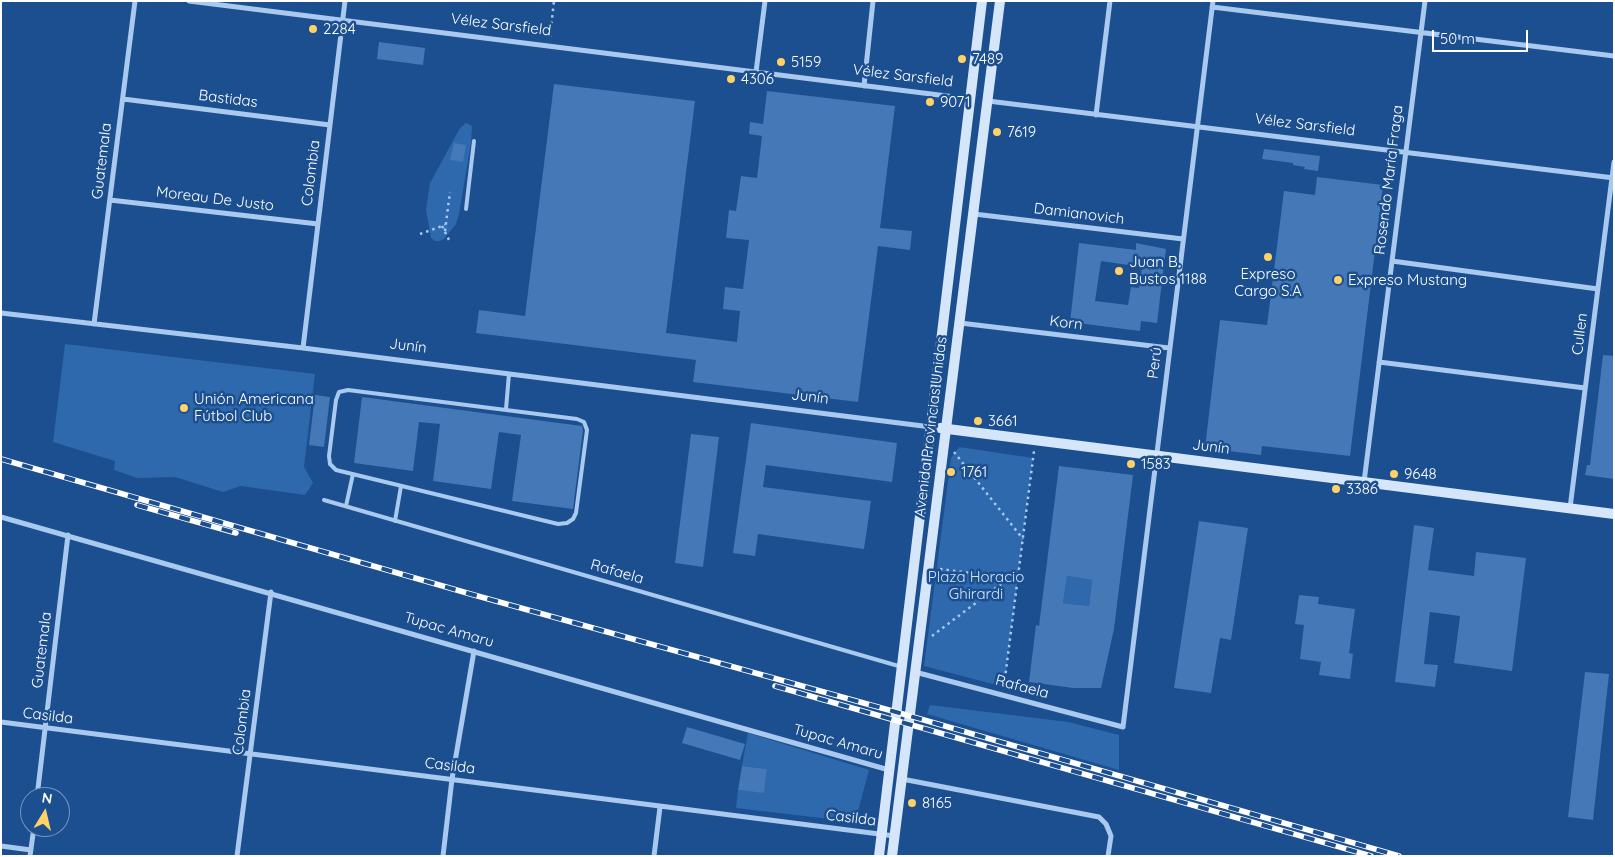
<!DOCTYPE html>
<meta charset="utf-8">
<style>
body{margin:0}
#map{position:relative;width:1615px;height:857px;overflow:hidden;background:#1b4f8f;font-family:Quicksand,sans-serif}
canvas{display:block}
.frame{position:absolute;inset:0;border:2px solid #fff;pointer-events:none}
.north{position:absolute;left:20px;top:787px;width:50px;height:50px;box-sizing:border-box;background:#1b4f8f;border:1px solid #7695bc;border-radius:50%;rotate:9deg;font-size:14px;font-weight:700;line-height:20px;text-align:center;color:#fff}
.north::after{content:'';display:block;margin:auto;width:18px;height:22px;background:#ffd166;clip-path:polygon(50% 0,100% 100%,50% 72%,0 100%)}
.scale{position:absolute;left:1432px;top:30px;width:96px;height:22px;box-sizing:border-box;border:2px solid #fff;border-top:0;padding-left:6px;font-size:15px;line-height:18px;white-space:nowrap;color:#fff;-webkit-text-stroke:4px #1b4f8f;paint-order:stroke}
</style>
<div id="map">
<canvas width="1615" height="857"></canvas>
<div class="frame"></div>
<div class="north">N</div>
<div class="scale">50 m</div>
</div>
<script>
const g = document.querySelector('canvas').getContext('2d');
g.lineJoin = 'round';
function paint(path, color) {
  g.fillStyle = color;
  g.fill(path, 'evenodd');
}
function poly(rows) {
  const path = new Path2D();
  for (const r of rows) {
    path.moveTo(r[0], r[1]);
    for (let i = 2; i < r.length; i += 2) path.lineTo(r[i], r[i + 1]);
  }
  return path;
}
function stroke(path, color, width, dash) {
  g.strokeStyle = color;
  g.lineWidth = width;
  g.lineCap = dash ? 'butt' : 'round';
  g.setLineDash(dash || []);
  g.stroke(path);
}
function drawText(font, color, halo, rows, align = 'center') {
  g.font = font + ' Quicksand,sans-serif';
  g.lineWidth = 5;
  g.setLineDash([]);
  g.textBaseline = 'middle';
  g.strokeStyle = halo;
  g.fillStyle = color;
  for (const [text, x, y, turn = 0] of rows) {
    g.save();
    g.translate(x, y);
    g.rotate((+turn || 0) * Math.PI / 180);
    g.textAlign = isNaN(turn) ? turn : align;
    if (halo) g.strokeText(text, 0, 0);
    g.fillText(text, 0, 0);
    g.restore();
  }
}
const green = poly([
 [466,123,472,126,471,143,459,214,456,224,444,239,440,241,435,241,431,238,426,210,430,183,460,128],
 [65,344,315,374,304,467,313,483,305,495,241,486,223,492,175,477,137,478,114,470,115,461,53,442],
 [959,447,1033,458,1004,687,924,666,951,458],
 [1067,576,1092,580,1089,606,1063,603],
 [930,705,1068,722,1119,735,1119,770,927,714],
 [748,733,869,770,855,822,736,808,738,790,764,792,767,769,742,766]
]);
const building = poly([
 [379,42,425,48,423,65,377,59],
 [554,84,695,101,666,333,737,342,740,311,723,309,725,287,743,289,749,240,726,238,729,210,736,211,741,176,757,178,762,136,749,134,750,122,763,124,767,91,895,106,880,228,912,231,910,250,878,246,858,402,693,382,696,360,476,333,479,310,525,316],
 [454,143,466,145,463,162,450,160],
 [1264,149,1320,156,1318,171,1304,169,1305,167,1293,165,1293,163,1262,159],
 [1317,177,1383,185,1350,456,1262,446,1261,455,1205,448,1220,320,1267,325,1284,191,1315,195],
 [1079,243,1136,250,1136,243,1166,249,1157,323,1141,321,1140,331,1070,322],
 [1101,261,1142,267,1139,288,1131,287,1128,305,1095,301],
 [1603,355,1614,356,1614,479,1585,475,1587,465,1590,465],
 [315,395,330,397,324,447,309,445],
 [362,397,582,426,583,430,573,509,512,501,521,435,499,432,491,489,433,481,440,424,419,422,413,471,354,463],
 [751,423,897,443,892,482,766,465,763,487,871,501,864,549,758,534,755,556,733,553],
 [691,434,719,437,703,567,675,563],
 [1059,466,1133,475,1114,629,1101,688,1073,688,1029,682,1036,625,1039,626],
 [1067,576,1092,580,1089,606,1063,603],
 [1199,521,1248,528,1231,640,1220,638,1211,693,1174,688],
 [1414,525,1434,528,1428,570,1474,576,1476,552,1526,558,1512,671,1454,663,1460,616,1430,612,1424,664,1438,665,1435,687,1395,682],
 [1299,595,1319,597,1318,604,1355,609,1349,653,1353,654,1350,679,1319,675,1321,662,1300,659,1304,625,1295,624],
 [1585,672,1609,674,1593,820,1568,817],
 [687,727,745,744,740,760,682,743],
 [742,766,767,769,764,793,738,790]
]);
const path = poly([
 [550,37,554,1],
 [442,226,450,242],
 [445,231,450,192],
 [420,234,445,225],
 [954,452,1023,539],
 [940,569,1018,579],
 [932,636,1009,578],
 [1004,686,1034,451]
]);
const lane = poly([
 [466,209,474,141],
 [348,390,577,419,584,422,587,430,576,513,573,519,567,523,558,524,336,470,330,464,329,456,336,400,339,392,348,390],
 [506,409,509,374],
 [324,500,902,667],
 [346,506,353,474],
 [395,521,401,486]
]);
const street = poly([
 [189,1,971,99],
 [1212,7,1614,56],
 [756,72,765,1],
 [864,86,873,1],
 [123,99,330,125],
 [988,101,1614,178],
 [1096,115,1110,1],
 [110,200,318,224],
 [974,214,1183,239],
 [1392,261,1598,289],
 [1,313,303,348,931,427],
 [960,323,1169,348],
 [94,324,135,1],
 [303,348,345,1],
 [1379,362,1585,388],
 [1364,482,1425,1],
 [1570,508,1614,162],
 [1,517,889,770],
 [915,672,1123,727,1213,1],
 [1,722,895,836],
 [902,779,1099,817,1106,824,1111,836,1108,856],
 [37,797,68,535],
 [1,846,31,850],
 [30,856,34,827],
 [237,856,271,592],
 [443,856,452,779,474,651],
 [654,856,660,807]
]);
const secondary = poly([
 [940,428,1614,514],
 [879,856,982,1],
 [892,856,1000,1]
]);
const rail = poly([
 [1,459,474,595,896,712,1399,856],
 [137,505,236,533],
 [775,686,1371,856]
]);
const markers = [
 [313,29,5,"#ffd166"],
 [962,59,5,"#ffd166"],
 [781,62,5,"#ffd166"],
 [731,79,5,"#ffd166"],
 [930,102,5,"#ffd166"],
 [997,132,5,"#ffd166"],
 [1268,257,5,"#ffd166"],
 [1119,271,5,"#ffd166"],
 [1338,280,5,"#ffd166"],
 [184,408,5,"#ffd166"],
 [978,421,5,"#ffd166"],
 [1131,464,5,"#ffd166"],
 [951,472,5,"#ffd166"],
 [1394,474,5,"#ffd166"],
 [1336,489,5,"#ffd166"],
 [912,803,5,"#ffd166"]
];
const streetNames = [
 ["Vélez Sarsfield",501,25,7],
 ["Vélez Sarsfield",903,76,7],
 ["Bastidas",228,99,7],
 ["Vélez Sarsfield",1305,125,7],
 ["Guatemala",102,161,-83],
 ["Colombia",311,173,-83],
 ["Rosendo María Fraga",1389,180,-83],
 ["Moreau De Justo",215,199,7],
 ["Damianovich",1079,214,7],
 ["Korn",1066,323,7],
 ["Cullen",1580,334,-83],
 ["Junín",408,346,7],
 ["Perú",1155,363,-83],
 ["Junín",810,397,7],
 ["Avenida Provincias Unidas",931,427,-83],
 ["Junín",1211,447,7],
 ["Rafaela",617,572,16],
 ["Tupac Amaru",449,630,16],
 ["Guatemala",42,650,-83],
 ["Rafaela",1022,687,15],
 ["Casilda",48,716,7],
 ["Colombia",242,722,-83],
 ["Tupac Amaru",838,742,16],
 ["Casilda",450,766,7],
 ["Casilda",851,818,7]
];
const poiNames = [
 ["2284",323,29],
 ["7489",972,59],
 ["5159",791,62],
 ["4306",741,79],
 ["9071",940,102],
 ["7619",1007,132],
 ["Juan B.",1129,262],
 ["Bustos 1188",1129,279],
 ["Expreso",1268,274,"center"],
 ["Cargo S.A",1268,291,"center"],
 ["Expreso Mustang",1348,280],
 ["Unión Americana",194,399],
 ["Fútbol Club",194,416],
 ["3661",988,421],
 ["1583",1141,464],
 ["1761",961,472],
 ["9648",1404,474],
 ["3386",1346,489],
 ["8165",922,803]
];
const parkNames = [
 ["Plaza Horacio",976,577],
 ["Ghirardi",976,594]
];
paint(green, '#2e69ad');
paint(building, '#4478b7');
stroke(path, '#a9c9ee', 2.5, [2.5, 4]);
stroke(lane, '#a9c9ee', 4);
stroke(street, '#a9c9ee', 5);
stroke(secondary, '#d6e6fa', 10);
stroke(rail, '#fff', 5.5);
stroke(rail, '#1b4f8f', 4, [11]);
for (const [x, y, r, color] of markers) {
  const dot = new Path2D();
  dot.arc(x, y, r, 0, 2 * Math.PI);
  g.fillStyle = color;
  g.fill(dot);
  stroke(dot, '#1b4f8f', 2);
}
drawText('15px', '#fff', '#1b4f8f', streetNames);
drawText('15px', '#fff', '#1b4f8f', poiNames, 'left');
drawText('15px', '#cfe3fa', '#1b4f8f', parkNames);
</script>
